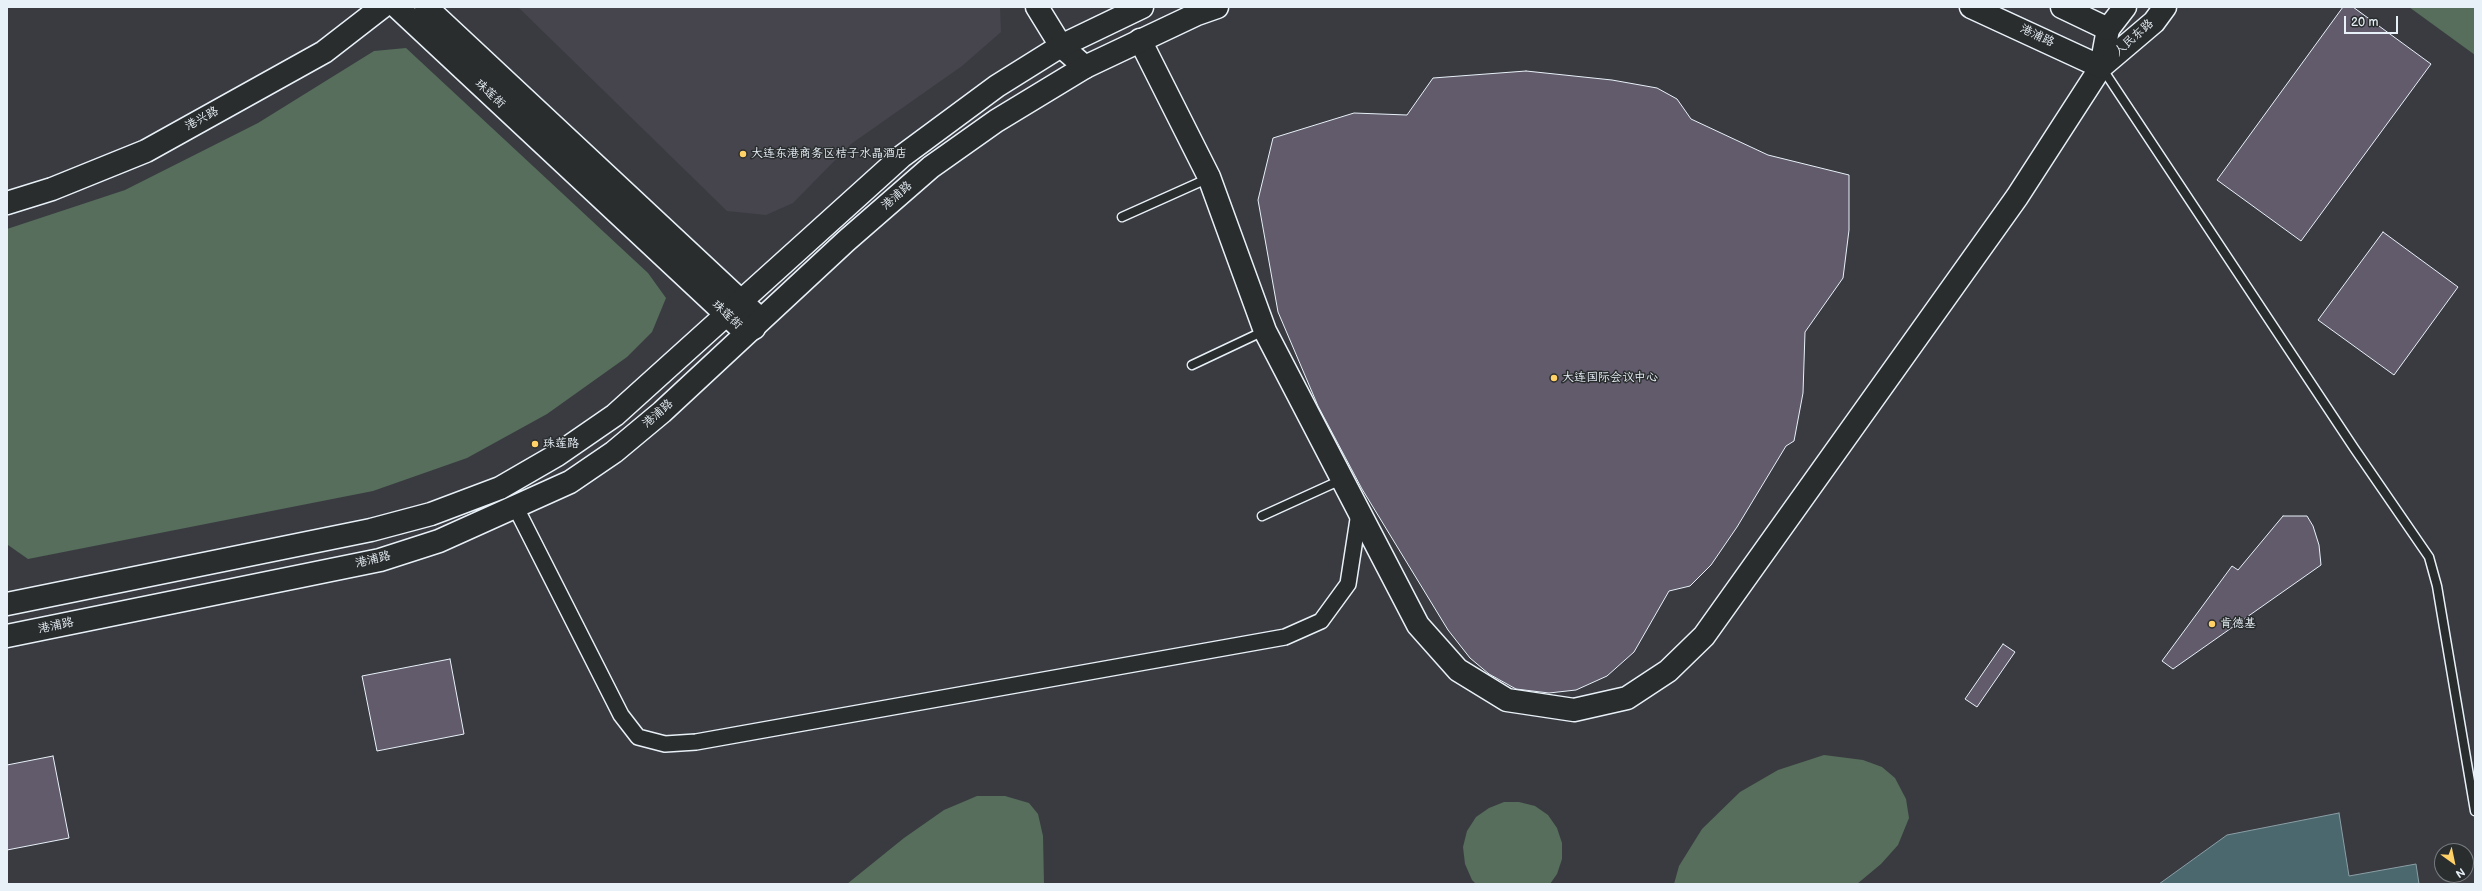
<!DOCTYPE html>
<meta charset="utf-8">
<style>
body{margin:0}
#map{position:relative;width:2482px;height:891px;overflow:hidden;background:#3a3b41;font-family:"Balsamiq Sans",sans-serif}
canvas{display:block}
.frame{position:absolute;inset:0;border:8px solid #e8f1f8;pointer-events:none}
.north{position:absolute;left:2434px;top:843px;width:40px;height:40px;box-sizing:border-box;background:#2a2d2e;border:1px solid #767b7f;border-radius:50%;rotate:147deg;font-size:11px;font-weight:700;line-height:16px;text-align:center;color:#e8f1f8}
.north::after{content:'';display:block;margin:auto;width:14px;height:18px;background:#ffd166;clip-path:polygon(50% 0,100% 100%,50% 72%,0 100%)}
.scale{position:absolute;left:2344px;top:16px;width:54px;height:18px;box-sizing:border-box;border:2px solid #e8f1f8;border-top:0;padding-left:5px;font-size:12px;line-height:14px;white-space:nowrap;color:#e8f1f8;-webkit-text-stroke:3px #2a2d2e;paint-order:stroke}
</style>
<div id="map">
<canvas width="2482" height="891"></canvas>
<div class="frame"></div>
<div class="north">N</div>
<div class="scale">20 m</div>
</div>
<script>
const g = document.querySelector('canvas').getContext('2d');
g.lineJoin = 'round';
function paint(path, color) {
  g.fillStyle = color;
  g.fill(path, 'evenodd');
}
function poly(rows) {
  const path = new Path2D();
  for (const r of rows) {
    path.moveTo(r[0], r[1]);
    for (let i = 2; i < r.length; i += 2) path.lineTo(r[i], r[i + 1]);
  }
  return path;
}
function stroke(path, color, width, dash) {
  g.strokeStyle = color;
  g.lineWidth = width;
  g.lineCap = dash ? 'butt' : 'round';
  g.setLineDash(dash || []);
  g.stroke(path);
}
function drawText(font, color, halo, rows, align = 'center') {
  g.font = font + ' "Balsamiq Sans","LXGW WenKai TC",sans-serif';
  g.lineWidth = 3;
  g.setLineDash([]);
  g.textBaseline = 'middle';
  g.strokeStyle = halo;
  g.fillStyle = color;
  for (const [text, x, y, turn = 0] of rows) {
    g.save();
    g.translate(x, y);
    g.rotate((+turn || 0) * Math.PI / 180);
    g.textAlign = isNaN(turn) ? turn : align;
    if (halo) g.strokeText(text, 0, 0);
    g.fillText(text, 0, 0);
    g.restore();
  }
}
const built = poly([
 [518,7,1000,7,1001,32,962,66,851,144,793,203,766,215,727,211]
]);
const green = poly([
 [2409,7,2475,7,2475,55],
 [406,48,648,273,666,298,652,332,627,357,547,414,467,458,373,491,28,559,8,545,7,229,125,190,258,123,374,51],
 [1824,755,1863,760,1882,767,1895,778,1906,799,1909,818,1898,845,1881,864,1857,884,1674,884,1679,866,1702,829,1740,792,1778,770],
 [977,796,1005,796,1029,803,1038,814,1043,836,1044,884,847,884,904,838,944,810],
 [1504,802,1519,802,1535,806,1548,815,1557,828,1562,843,1562,859,1557,874,1550,884,1476,884,1472,880,1465,864,1463,847,1467,831,1476,817,1489,808]
]);
const water = poly([
 [2339,813,2349,876,2416,864,2419,884,2159,884,2227,835,2339,813]
]);
const building = poly([
 [2343,7,2353,7,2431,64,2301,241,2217,180,2343,7],
 [1526,71,1612,80,1657,88,1677,99,1691,119,1768,155,1849,175,1849,230,1843,278,1805,332,1803,393,1794,441,1786,446,1737,527,1711,565,1690,586,1669,591,1634,652,1607,676,1576,690,1549,693,1516,689,1489,674,1470,658,1448,630,1362,489,1318,406,1278,312,1258,200,1273,138,1354,113,1407,115,1433,78,1526,71],
 [2383,232,2458,287,2394,375,2318,320,2383,232],
 [2283,516,2307,516,2313,526,2319,545,2321,565,2173,669,2162,661,2232,566,2238,570,2283,516],
 [2003,644,2015,652,1977,707,1965,699,2003,644],
 [450,659,464,734,377,751,362,676,450,659],
 [53,756,69,838,7,850,7,765,53,756]
]);
const service = poly([
 [2102,68,2354,448,2429,557,2437,586,2475,811],
 [1122,217,1209,178],
 [1192,365,1264,331],
 [1262,516,1341,480]
]);
const minor = poly([
 [516,508,621,715,638,737,665,744,696,742,1285,637,1321,621,1348,584,1359,513]
]);
const secondary = poly([
 [397,7,745,332,754,328,757,316,426,7],
 [1037,7,1061,46,1085,67],
 [1140,40,1209,177,1265,331,1418,625,1458,670,1507,700,1574,710,1627,698,1668,671,1704,636,2017,197,2101,67,2108,29],
 [7,203,52,189,146,151,324,52,382,7]
]);
const primary = poly([
 [1971,7,2101,67,2154,22,2165,7],
 [2062,7,2108,29,2125,7],
 [7,604,371,530,431,514,500,488,557,455,615,415,901,157,997,86,1061,46,1142,7],
 [7,636,380,560,439,541,570,482,614,452,662,412,846,241,931,167,996,121,1085,67,1197,14,1217,7]
]);
const markers = [
 [743,154,4,"#ffd166"],
 [1554,378,4,"#ffd166"],
 [535,444,4,"#ffd166"],
 [2212,624,4,"#ffd166"]
];
const streetNames = [
 ["港浦路",2037,36,25],
 ["人民东路",2134,38,-42],
 ["珠莲街",490,94,43],
 ["港兴路",202,119,-29],
 ["港浦路",897,196,-41],
 ["珠莲街",727,315,43],
 ["港浦路",658,414,-41],
 ["港浦路",373,560,-13],
 ["港浦路",56,626,-12]
];
const poiNames = [
 ["大连东港商务区桔子水晶酒店",751,154],
 ["大连国际会议中心",1562,378],
 ["珠莲路",543,444],
 ["肯德基",2220,624]
];
paint(built, '#46454e');
paint(green, '#566e5b');
paint(water, '#4b686e');
stroke(water, '#8a9fa5', 1);
paint(building, '#615b6c');
stroke(building, '#e8f1f8', 1);
stroke(service, '#e8f1f8', 11);
stroke(minor, '#e8f1f8', 18);
stroke(secondary, '#e8f1f8', 25);
stroke(primary, '#e8f1f8', 25);
stroke(service, '#2a2d2e', 8);
stroke(minor, '#2a2d2e', 15);
stroke(secondary, '#2a2d2e', 22);
stroke(primary, '#2a2d2e', 22);
for (const [x, y, r, color] of markers) {
  const dot = new Path2D();
  dot.arc(x, y, r, 0, 2 * Math.PI);
  g.fillStyle = color;
  g.fill(dot);
  stroke(dot, '#2a2d2e', 1.5);
}
drawText('12px', '#e8f1f8', '#2a2d2e', streetNames);
drawText('12px', '#e8f1f8', '#2a2d2e', poiNames, 'left');
</script>
